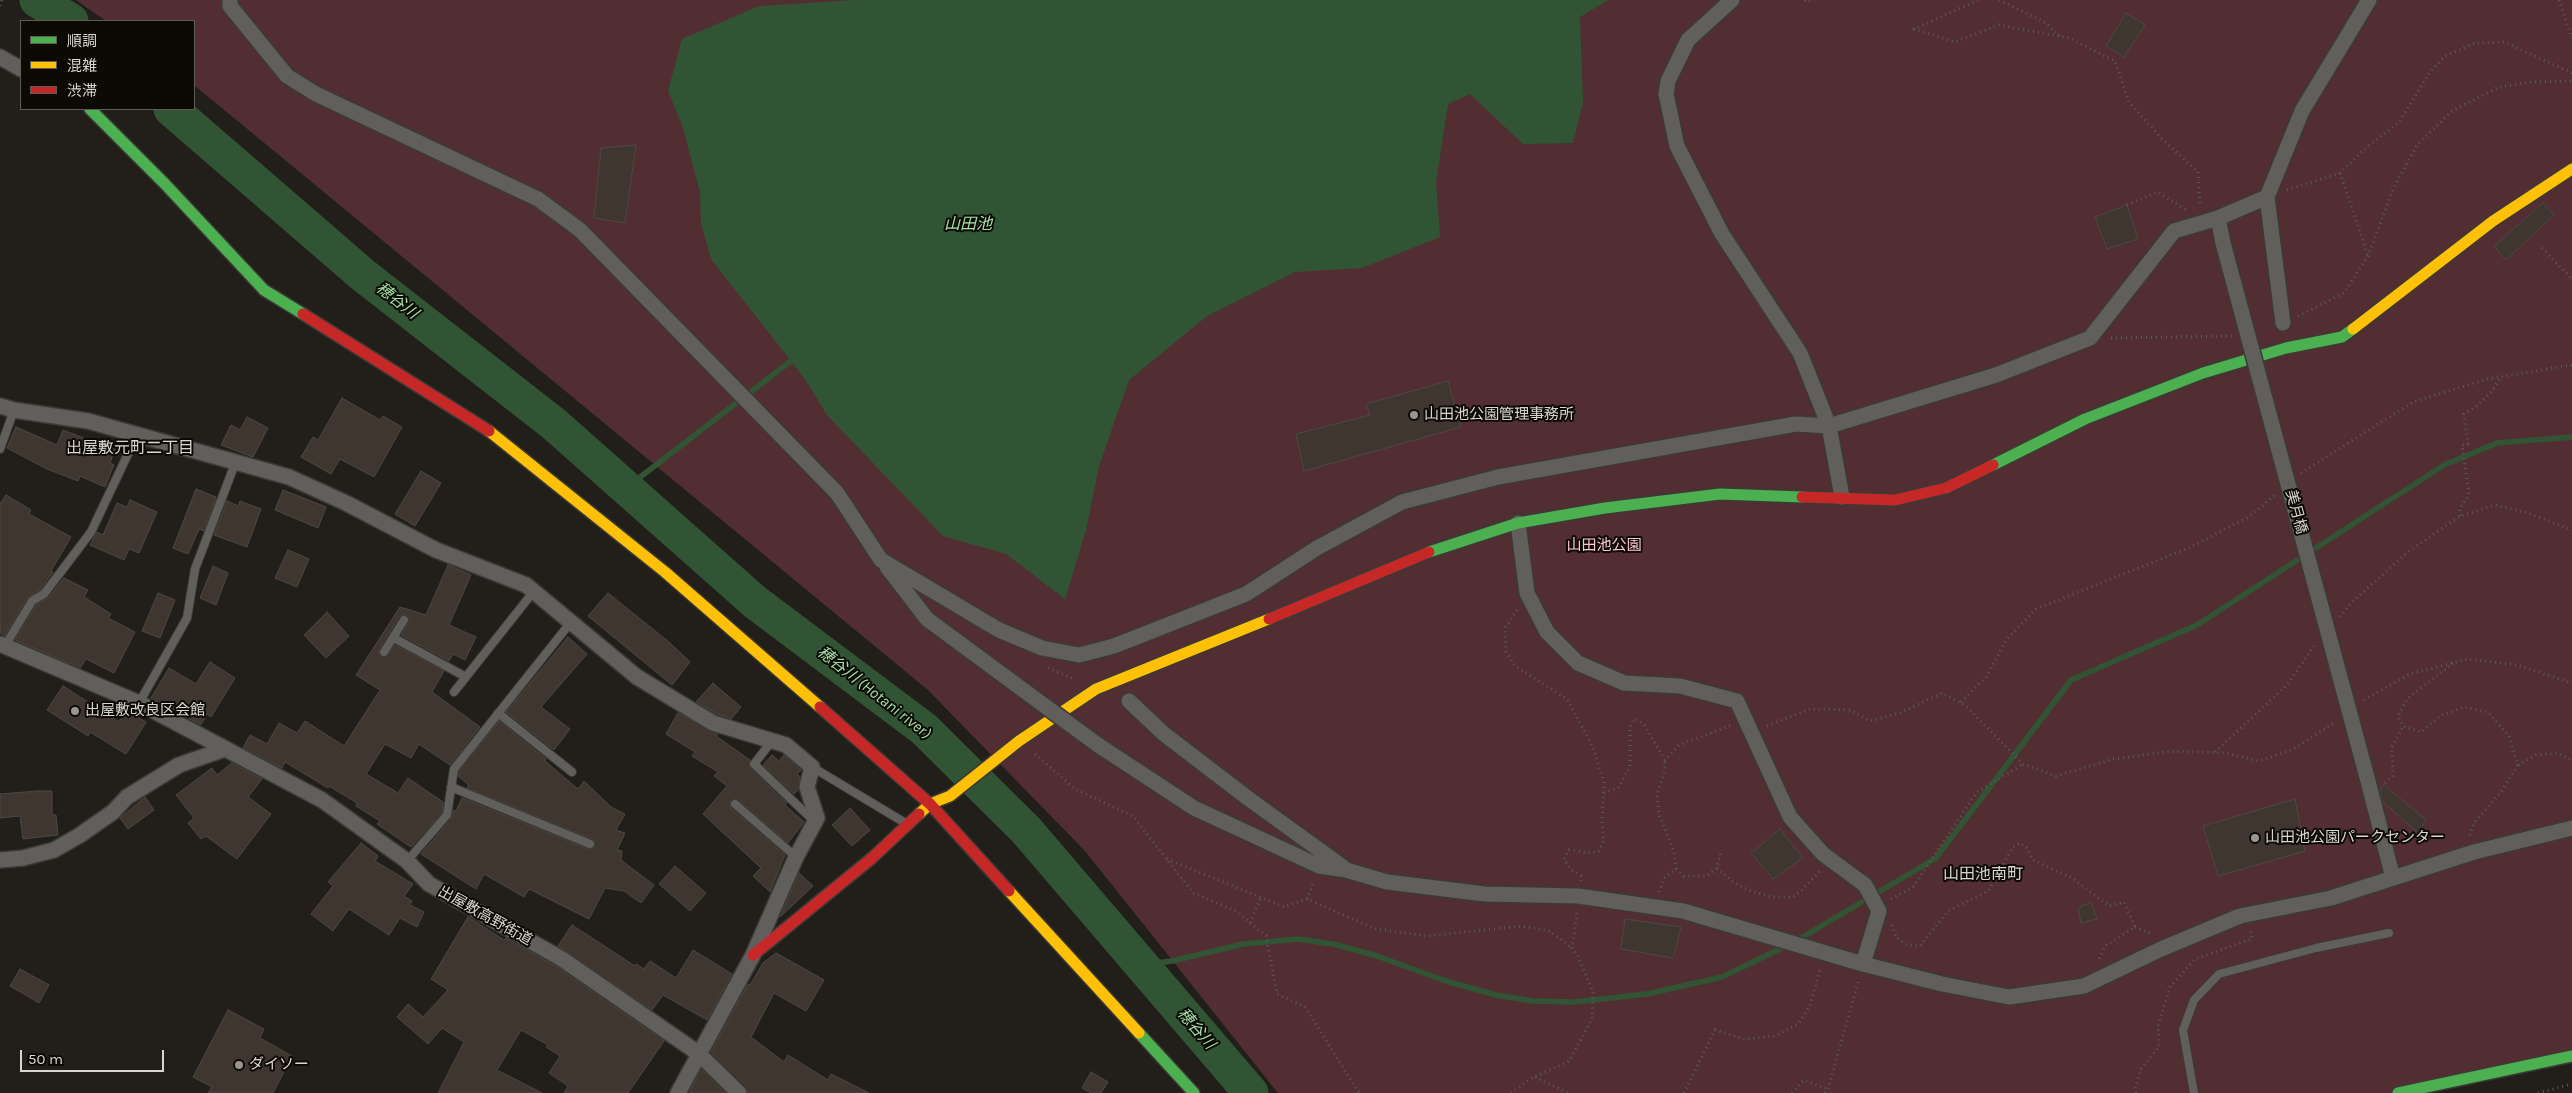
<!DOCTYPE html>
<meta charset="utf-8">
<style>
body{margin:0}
#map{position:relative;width:2572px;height:1093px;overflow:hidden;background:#221f1a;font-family:Karla,"Noto Sans JP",sans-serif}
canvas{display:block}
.legend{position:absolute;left:20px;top:20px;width:175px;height:90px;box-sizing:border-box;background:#0d0a06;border:1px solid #5f5b56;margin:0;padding:6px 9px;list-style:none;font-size:15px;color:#d9d5cf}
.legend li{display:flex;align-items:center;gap:10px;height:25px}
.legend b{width:25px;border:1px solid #5f5b56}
.scale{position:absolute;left:20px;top:1050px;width:144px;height:22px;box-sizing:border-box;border:2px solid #d9d5cf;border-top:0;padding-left:6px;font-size:15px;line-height:18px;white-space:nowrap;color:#d9d5cf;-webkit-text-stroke:4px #0d0a06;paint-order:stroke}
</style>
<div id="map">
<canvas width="2572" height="1093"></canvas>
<ul class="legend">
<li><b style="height:6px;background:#4caf50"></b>順調</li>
<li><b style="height:6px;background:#ffc107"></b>混雑</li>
<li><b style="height:6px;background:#c62828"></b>渋滞</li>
</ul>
<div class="scale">50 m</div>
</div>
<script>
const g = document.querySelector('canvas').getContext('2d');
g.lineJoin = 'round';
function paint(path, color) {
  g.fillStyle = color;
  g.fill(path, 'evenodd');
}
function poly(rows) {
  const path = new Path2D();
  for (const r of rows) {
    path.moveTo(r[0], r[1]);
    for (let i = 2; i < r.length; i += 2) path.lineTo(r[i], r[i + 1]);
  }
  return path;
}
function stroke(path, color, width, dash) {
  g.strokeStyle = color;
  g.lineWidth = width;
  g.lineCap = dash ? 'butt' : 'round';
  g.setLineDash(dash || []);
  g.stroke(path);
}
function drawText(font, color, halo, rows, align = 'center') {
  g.font = font + ' Karla,"Noto Sans JP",sans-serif';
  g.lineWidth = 4;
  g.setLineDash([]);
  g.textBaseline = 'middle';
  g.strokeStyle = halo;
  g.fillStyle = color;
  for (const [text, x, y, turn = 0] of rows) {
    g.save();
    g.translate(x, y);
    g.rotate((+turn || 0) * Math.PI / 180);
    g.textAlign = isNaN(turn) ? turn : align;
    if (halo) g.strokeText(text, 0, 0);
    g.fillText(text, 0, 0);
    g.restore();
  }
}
const green = poly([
 [76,0,2572,0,2572,1059,2427,1093,1278,1093,1085,851,928,690,194,85,194,21,106,21]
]);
const water = poly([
 [856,0,1608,0,1580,17,1583,102,1573,143,1523,144,1470,94,1448,104,1436,182,1440,237,1362,268,1295,272,1207,316,1129,380,1099,466,1086,530,1065,599,1006,554,943,536,827,415,805,379,711,259,701,223,700,192,682,125,668,91,682,39,759,6]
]);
const stream = poly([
 [626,488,796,357],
 [1796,941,1936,858,2071,680,2197,625,2444,465,2497,443,2572,437],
 [1141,965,1172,961,1243,944,1298,939,1333,944,1374,955,1446,981,1496,995,1533,1001,1574,1002,1647,994,1722,977,1788,945]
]);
const river = poly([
 [37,0,71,21],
 [171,109,363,275,554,424,755,602,924,729,1026,830,1251,1093]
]);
const building = poly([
 [2126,13,2145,25,2124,57,2106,46,2126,13],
 [636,145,625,223,594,218,601,148,636,145],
 [2543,203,2554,215,2506,260,2494,246,2543,203],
 [2127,205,2138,239,2107,249,2095,217,2127,205],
 [1448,381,1461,427,1304,471,1296,434,1370,415,1366,404,1448,381],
 [342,398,380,420,383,416,402,427,374,477,340,459,331,474,301,457,313,437,318,440,342,398],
 [247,417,268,428,253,457,221,445,231,425,240,430,247,417],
 [16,427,57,445,63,430,99,444,100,441,116,446,110,463,114,465,105,487,80,476,78,481,47,469,7,448,16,427],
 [421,471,441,483,415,526,395,514,421,471],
 [196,489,216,497,204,531,199,529,188,554,173,548,196,489],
 [283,490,326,507,318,528,275,510,283,490],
 [6,495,31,510,29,514,71,537,51,571,53,572,40,590,27,598,5,636,0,633,0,504,6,495],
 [130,500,157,512,139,553,129,549,124,560,90,545,97,532,103,535,117,503,127,507,130,500],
 [227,501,238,506,240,501,261,509,247,547,214,535,227,501],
 [288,550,309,559,297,587,275,578,288,550],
 [448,565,471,575,449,625,476,637,465,660,453,654,449,661,401,635,410,621,405,614,399,617,378,651,381,656,386,657,395,645,444,671,432,692,480,727,450,765,419,744,411,758,385,744,366,774,398,793,408,778,443,802,442,813,411,847,377,824,380,821,356,806,357,803,329,786,328,788,285,762,282,768,243,748,250,735,267,744,279,723,297,733,305,721,344,746,380,690,356,675,400,607,426,615,448,565],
 [213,566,228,573,216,605,200,598,213,566],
 [64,578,88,590,84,597,111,614,108,618,135,632,114,673,86,659,80,668,15,640,36,605,48,598,64,578],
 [158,593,175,600,160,638,142,631,158,593],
 [608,593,669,642,690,662,672,685,588,616,608,593],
 [327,612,349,636,326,658,304,635,327,612],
 [568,637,587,654,541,707,570,729,554,750,506,712,568,637],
 [210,662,235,678,211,717,207,714,201,725,151,698,169,668,196,684,210,662],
 [713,683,741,707,731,719,717,714,696,702,713,683],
 [63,686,119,722,125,710,146,722,126,754,90,732,88,736,47,710,63,686],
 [678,713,718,734,716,736,750,760,750,768,787,803,785,805,804,822,788,843,739,800,734,799,730,802,731,808,785,855,770,892,753,876,761,868,703,814,727,786,714,776,718,772,692,756,695,752,666,734,678,713],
 [499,721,546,759,545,761,578,789,584,781,611,807,625,814,616,830,625,833,617,850,622,851,621,860,654,885,641,903,624,891,605,888,589,919,529,889,524,897,484,874,476,889,421,854,451,819,454,810,456,811,462,798,588,849,595,847,592,839,467,788,469,785,459,777,459,771,499,721],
 [772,755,779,761,784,755,801,770,797,774,800,777,798,790,794,794,763,765,772,755],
 [232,763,262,779,248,797,271,814,237,859,206,836,201,839,188,823,194,818,176,795,212,768,217,775,232,763],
 [2384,785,2426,820,2418,833,2383,802,2380,790,2384,785],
 [38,791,52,791,52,815,56,815,58,835,23,839,20,816,0,818,0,794,38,791],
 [145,797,154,810,128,829,120,818,145,797],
 [2295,799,2305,851,2218,876,2203,826,2295,799],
 [850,808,870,830,852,846,832,825,850,808],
 [1780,829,1803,858,1773,879,1751,853,1780,829],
 [361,843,378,856,375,861,413,884,404,896,412,901,410,905,424,912,417,927,400,918,389,935,349,909,333,931,311,914,333,886,328,882,361,843],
 [675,866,706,893,690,911,659,884,675,866],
 [799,873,813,886,780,917,799,873],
 [2091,902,2097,919,2081,923,2078,908,2091,902],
 [468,917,504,940,506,938,557,967,664,1041,628,1093,564,1093,568,1086,549,1073,560,1056,546,1047,548,1045,521,1030,497,1070,542,1093,438,1093,464,1042,442,1028,428,1044,397,1017,408,1004,423,1017,448,990,431,979,468,917],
 [1625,919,1681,927,1673,958,1621,949,1625,919],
 [572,925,635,966,636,964,644,969,650,961,676,978,693,950,732,974,707,1020,663,995,652,1010,558,946,572,925],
 [776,953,824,980,806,1011,774,993,751,1037,784,1062,788,1055,828,1080,831,1074,869,1093,748,1093,746,1086,711,1052,748,984,750,985,763,963,776,953],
 [20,969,49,985,39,1003,10,986,20,969],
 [228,1010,264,1029,260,1038,292,1056,273,1093,208,1093,212,1087,193,1077,228,1010],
 [701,1069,726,1093,689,1093,701,1069],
 [1091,1072,1108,1082,1101,1093,1091,1093,1082,1088,1091,1072]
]);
const path = poly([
 [1805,0,1806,2,1814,0],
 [1978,0,1914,29,1955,42,1999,25,2069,38,2115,61,2129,102,2162,139,2198,172,2200,206],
 [1999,0,2046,23,2060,37],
 [2559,0,2572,38],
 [0,6,2,0],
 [2340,173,2368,256],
 [2287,190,2340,173,2367,147,2399,122,2430,72,2445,56,2475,43,2504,42,2572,73],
 [2127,205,2158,192,2186,210],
 [2542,248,2572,279],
 [2298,316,2344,293,2368,256,2394,187,2417,145,2452,111,2499,87,2534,82,2572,81],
 [2111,338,2232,336],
 [2301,473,2413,402,2487,379,2572,365],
 [2460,516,2460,508,2469,495,2462,445,2468,444,2464,414,2476,407,2491,392,2501,377],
 [1517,610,1505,628,1506,652,1515,666,1567,699,1592,745,1604,782,1602,822,1604,840,1599,851,1591,853,1569,850,1564,859,1570,869,1581,876,1581,881],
 [2340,617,2352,602,2408,552,2460,516,2495,505,2528,513,2572,530],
 [2453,663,2407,699,2398,716,2403,726,2421,732,2440,716,2464,707,2488,712,2509,736,2518,765,2501,792,2474,823,2469,837],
 [1048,668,1074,679],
 [2364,700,2410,674,2468,659,2517,665,2572,683],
 [1961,702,1986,677,2007,639,2036,609,2191,547,2250,516,2275,495],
 [1767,726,1810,709,1850,710,1870,721,1900,713,1942,693,1965,705,2023,764,2056,776,2114,759,2172,751,2226,753,2259,761,2292,750,2335,722],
 [2215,752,2287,685,2314,646],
 [1035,754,1075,789,1133,816,1193,893,1236,911,1266,936,1277,994,1305,1007,1359,1093],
 [2518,765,2536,755,2557,753,2572,760],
 [2385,783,2393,776,2392,747,2403,726],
 [1604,793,1618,788,1630,767,1630,727,1634,719,1643,723,1665,760,1679,745,1732,725],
 [1167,859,1284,907,1307,899,1376,929,1427,936,1521,926,1550,931,1572,948],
 [1717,868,1734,883,1751,891,1773,897,1793,897,1802,890,1820,871],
 [1676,869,1684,876,1706,876,1717,868,1721,851],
 [1659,892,1664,878,1676,869,1674,852,1659,814,1657,795,1665,770,1665,760],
 [1307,899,1314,881],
 [1891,899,1913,887,1977,792,2023,764],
 [1250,923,1261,897],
 [1892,925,1896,937,1907,945,1920,946,1948,911,1988,891,2013,847,2020,843,2026,847,2033,860,2072,878,2109,906,2124,902,2135,927,2105,946,2099,959],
 [2135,927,2152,934],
 [1535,1077,1568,1093],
 [1511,1093,1530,1079,1569,1061,1592,1019,1593,992,1578,956,1572,948,1577,912],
 [1684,1093,1715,1030,1744,1039,1775,1036,1798,1024,1810,1006,1820,969],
 [1792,1093,1804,1080,1828,1089],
 [1825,1093,1828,1089,1859,979],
 [2136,1093,2135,1089,2141,1069,2159,1047,2158,1026,2170,987,2195,959,2252,939,2251,929],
 [2538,1093,2572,1084]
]);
const lane = poly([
 [0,449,14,410],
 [394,638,466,677],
 [5,646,32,601,44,594,91,532,137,435],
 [384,652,404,620],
 [454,692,534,591],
 [139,703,187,618,195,569,236,461],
 [498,713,572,772],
 [772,741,754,764,815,822],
 [812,767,907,824],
 [451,787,590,844],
 [735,804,796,857],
 [407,861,447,815,454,769,571,622],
 [2194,1093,2183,1030,2194,1000,2219,974,2316,948,2389,933]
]);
const street = poly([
 [230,0,230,6,287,76,316,94,538,199,580,230,837,493,881,560,999,630,1042,648,1079,655,1114,646,1246,594,1317,548,1402,502,1498,477,1796,424,1829,426,1996,375,2090,338,2174,231,2218,218],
 [1732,0,1688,40,1668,81,1666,94,1677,146,1722,234,1800,353,1829,426,1842,497],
 [0,57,21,69],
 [2267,197,2283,323],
 [2223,243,2218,218,2267,197,2302,111,2369,0],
 [0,406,14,410,88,421,289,477,346,503,436,550,526,585,637,677,713,723,786,745,812,767,807,787,817,818,796,857,753,955,678,1093],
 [1518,523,1527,593,1547,632,1578,663,1624,683,1680,686,1737,701,1790,817,1823,854,1865,885,1879,911,1863,964],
 [887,567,927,619,1030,695],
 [0,644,139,703,322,800,407,861,429,884,562,959,698,1053,739,1093],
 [1129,701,1164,734,1249,799,1343,867],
 [1098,745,1194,808,1319,866,1346,870,1387,882,1485,894,1578,896,1683,911,1863,964,1942,984,2009,997,2084,986,2161,949,2240,916,2331,898,2474,852,2572,828],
 [2368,781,2393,878],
 [0,860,23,858,54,850,80,835,113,812,127,797,179,765,225,749]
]);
const fast = poly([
 [90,109,165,184,264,290,303,314],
 [1993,465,2085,419,2203,373,2286,348,2342,337,2353,329],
 [1429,552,1518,523,1605,508,1720,494,1802,497],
 [1139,1033,1194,1093],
 [2398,1093,2572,1056]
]);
const slow = poly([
 [2353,329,2493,221,2572,169],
 [489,431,665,572,820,707],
 [919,814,930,804,950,796,1019,741,1096,689,1269,619],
 [1009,891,1139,1033]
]);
const jam = poly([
 [303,314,489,431],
 [1802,497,1895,500,1946,488,1993,465],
 [1269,619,1429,552],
 [820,707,930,804,1009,891],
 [753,955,872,858,919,814]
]);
const streetBridge = poly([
 [2223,243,2368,781],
 [1030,695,1098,745]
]);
const markers = [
 [1414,415,5,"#999590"],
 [75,711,5,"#999590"],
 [2255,838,5,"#999590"],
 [239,1065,5,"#999590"]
];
const poiNames = [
 ["山田池公園管理事務所",1424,415],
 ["出屋敷改良区会館",85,711],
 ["山田池公園パークセンター",2265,838],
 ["ダイソー",249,1065]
];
const streetNames = [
 ["美月橋",2296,512,75],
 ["出屋敷高野街道",485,916,29]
];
const parkNames = [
 ["山田池公園",1604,546]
];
const waterNames = [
 ["山田池",968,224],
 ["穂谷川",397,301,38],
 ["穂谷川 (Hotani river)",874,693,38],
 ["穂谷川",1196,1029,49]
];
const neighbourhoodNames = [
 ["出屋敷元町二丁目",130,448],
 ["山田池南町",1983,874]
];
paint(green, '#522e33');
paint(water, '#315534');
stroke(stream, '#315534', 5.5);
stroke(river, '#315534', 35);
paint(building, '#403630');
stroke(building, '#4c4845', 1);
stroke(lane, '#3c3a36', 10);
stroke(street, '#3c3a36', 18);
stroke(fast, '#3c3a36', 14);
stroke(slow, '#3c3a36', 14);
stroke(jam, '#3c3a36', 14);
stroke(path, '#5c5a56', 3, [1, 4]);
stroke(lane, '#615f5b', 8);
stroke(street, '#615f5b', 15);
stroke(fast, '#4caf50', 11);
stroke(slow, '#ffc107', 11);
stroke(jam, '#c62828', 11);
stroke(streetBridge, '#3c3a36', 18, []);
stroke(streetBridge, '#615f5b', 15);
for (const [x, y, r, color] of markers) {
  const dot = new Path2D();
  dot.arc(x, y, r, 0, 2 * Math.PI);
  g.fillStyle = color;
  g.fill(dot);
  stroke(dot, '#0d0a06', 2);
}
drawText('15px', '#d9d5cf', '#0d0a06', poiNames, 'left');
drawText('15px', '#d9d5cf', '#0d0a06', streetNames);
drawText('15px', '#fcc6cd', '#0d0a06', parkNames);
drawText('italic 16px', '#a4e2a8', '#0d0a06', waterNames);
drawText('16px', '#d9d5cf', '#0d0a06', neighbourhoodNames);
</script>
